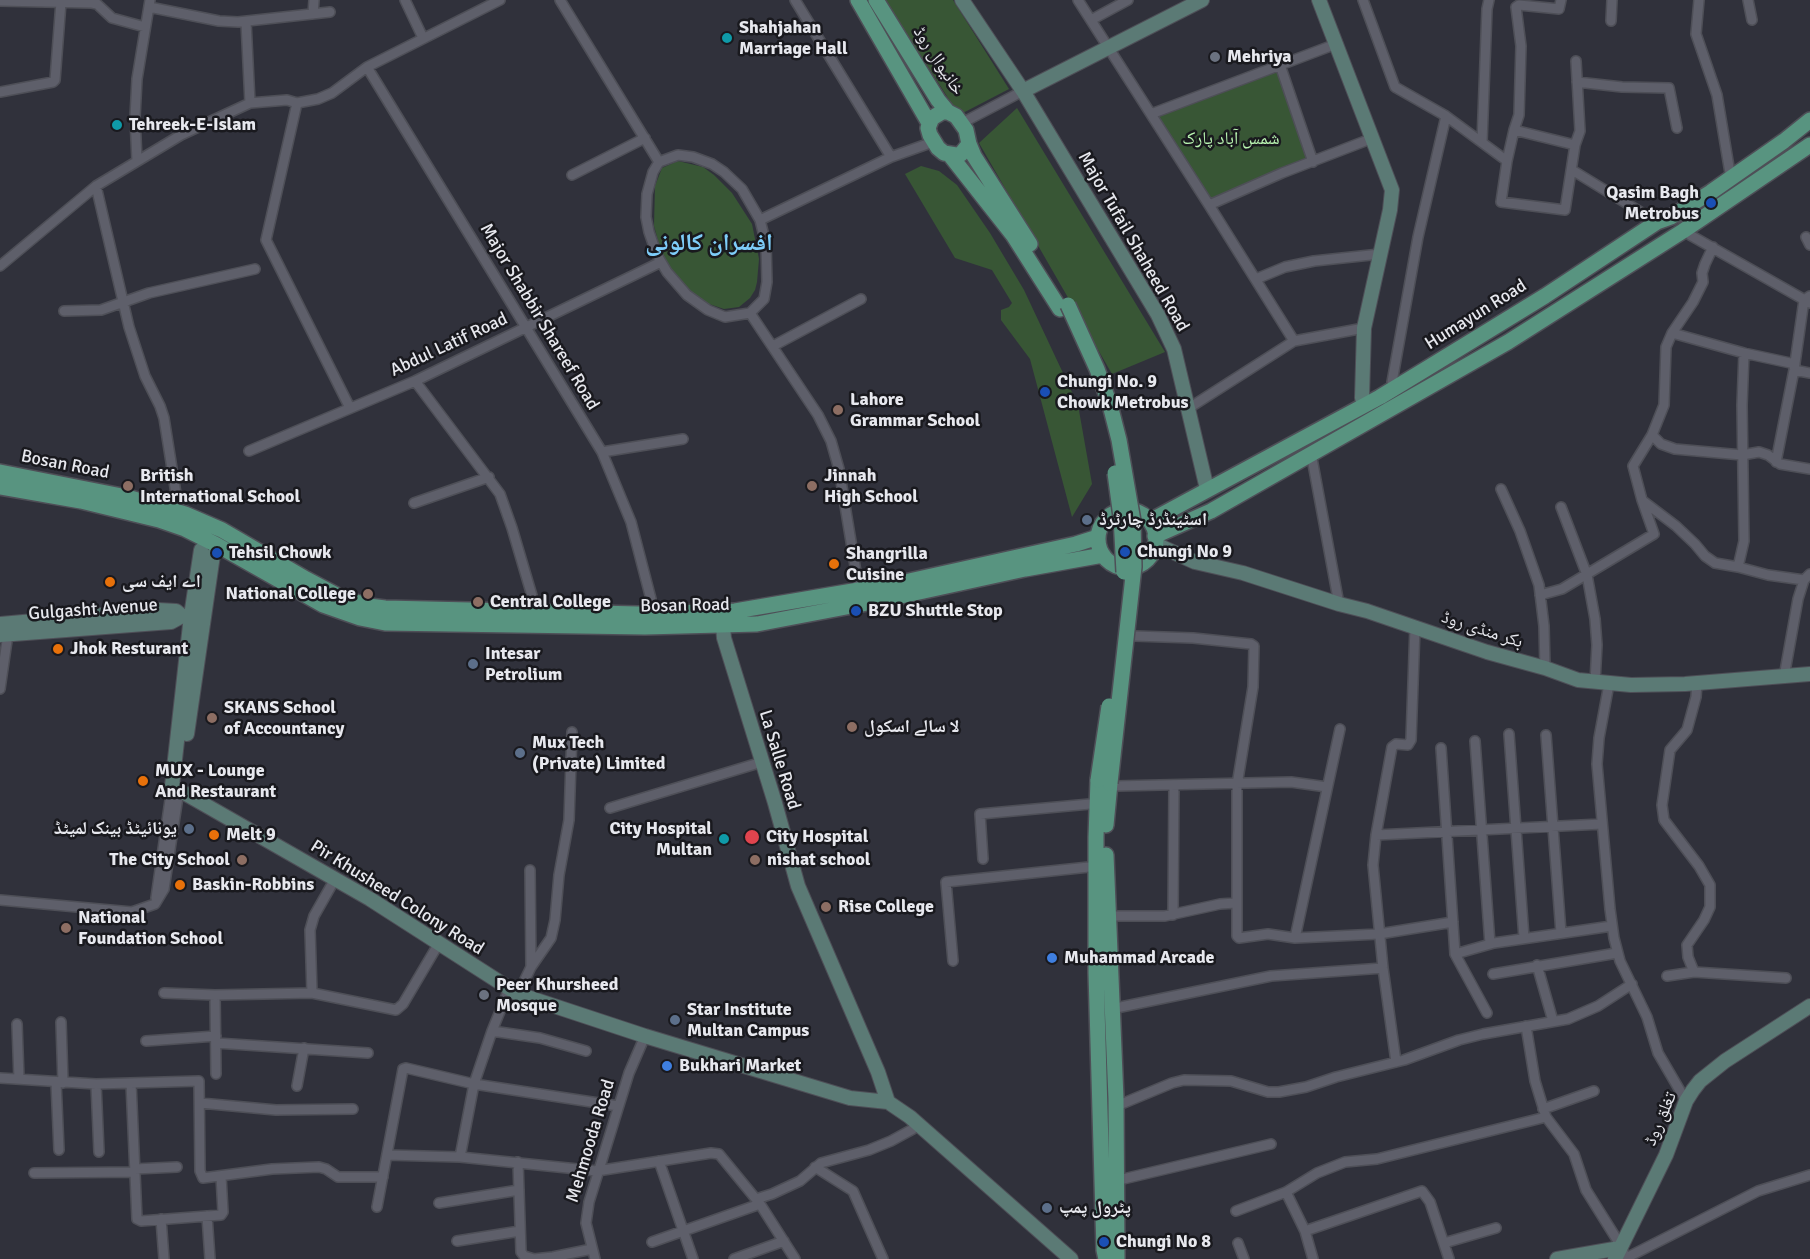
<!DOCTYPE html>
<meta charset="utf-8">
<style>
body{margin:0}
canvas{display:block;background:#30313b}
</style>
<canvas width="1810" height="1259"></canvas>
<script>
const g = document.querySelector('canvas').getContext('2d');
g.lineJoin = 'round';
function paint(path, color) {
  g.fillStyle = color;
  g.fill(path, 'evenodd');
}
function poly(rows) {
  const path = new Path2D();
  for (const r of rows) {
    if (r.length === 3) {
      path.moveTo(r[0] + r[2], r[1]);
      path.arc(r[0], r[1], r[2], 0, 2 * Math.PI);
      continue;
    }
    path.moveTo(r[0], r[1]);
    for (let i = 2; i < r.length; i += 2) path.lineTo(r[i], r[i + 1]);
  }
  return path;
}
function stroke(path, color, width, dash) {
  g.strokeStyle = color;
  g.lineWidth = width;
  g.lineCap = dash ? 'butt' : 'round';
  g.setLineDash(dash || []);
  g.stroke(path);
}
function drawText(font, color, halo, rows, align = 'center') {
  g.font = font + ' Signika,"Noto Naskh Arabic",sans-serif';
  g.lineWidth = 5;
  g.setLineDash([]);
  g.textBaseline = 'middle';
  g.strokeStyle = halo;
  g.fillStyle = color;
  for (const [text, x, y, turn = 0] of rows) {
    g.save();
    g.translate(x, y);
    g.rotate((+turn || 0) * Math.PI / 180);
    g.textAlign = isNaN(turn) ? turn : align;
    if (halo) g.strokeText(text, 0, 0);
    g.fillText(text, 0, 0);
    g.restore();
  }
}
const green = poly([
 [885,0,953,0,1009,89,959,115],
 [1279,68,1310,160,1210,202,1154,115],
 [1017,108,1165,352,1112,374,979,143],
 [678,161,703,167,714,175,732,193,752,224,759,259,757,282,755,290,750,298,739,307,724,309,703,302,688,291,671,273,663,258,654,226,655,186,662,168],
 [921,166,939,171,957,185,990,233,1024,290,1078,405,1092,484,1072,517,1030,359,1001,320,1001,310,1009,307,1012,303,992,270,955,258,905,174]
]);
const street = poly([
 [405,0,423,38],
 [560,0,659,162],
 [795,0,891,157],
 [1078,0,1209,205,1294,341],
 [1363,0,1395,87,1446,116,1507,161],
 [1699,0,1696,34,1717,95,1731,179],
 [1748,0,1752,20],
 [0,1,92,3,97,4,112,18,145,27],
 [149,7,219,21,238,22,330,12],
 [313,14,314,0],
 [1091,20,1128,0],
 [1611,21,1612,0],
 [246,22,250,103],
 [1280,65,1313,162],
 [367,67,602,452,631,522,651,599],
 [1577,82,1622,87,1669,88,1677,128],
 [0,92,53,82,55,80,61,2],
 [297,103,266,240,350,408],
 [1151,114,1336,44],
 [962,123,1023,91],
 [1514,130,1575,145,1565,210,1501,202,1507,161,1514,130],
 [1514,130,1519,115,1521,46,1516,7,1519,5,1559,9,1561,0],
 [1482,142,1487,9,1489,0],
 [1575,145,1580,131,1576,61],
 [678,155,693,157,712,164,724,172,742,189,760,220,766,244,767,282,764,299,750,313,725,317,708,310,687,295,667,272,657,255,649,232,646,217,647,194,653,172,659,162,678,155],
 [137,161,135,117,137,79,150,0],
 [1572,170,1657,222],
 [572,175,645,138],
 [96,186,129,327,145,376,160,406,164,418,177,500],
 [1209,205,1282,173,1373,138],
 [760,220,891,157,933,142],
 [1690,235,1810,303],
 [1806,237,1810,245],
 [0,266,96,186,181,135,250,103,287,100,297,103,318,99,332,93,367,67,500,0],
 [1256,279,1285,267,1314,261,1380,254],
 [64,311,101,310,149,293,255,269],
 [750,313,818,415,831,441,839,469,859,590],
 [1672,333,1744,353,1795,364],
 [773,346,861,299],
 [1794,370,1810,373],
 [415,381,500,494,512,528,533,599],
 [1392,382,1418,237,1446,116],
 [1189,408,1294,341,1364,328],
 [1652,435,1661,444,1675,449,1742,455,1759,452,1768,455,1780,464,1810,469],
 [249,451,415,381,661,262],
 [602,452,683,439],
 [1311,453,1339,604],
 [1776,462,1794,370,1804,300,1810,296],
 [1501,489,1520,531,1539,585,1544,626,1545,668],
 [1643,501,1676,526,1695,544,1705,556,1715,563,1738,567,1768,575,1804,580],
 [414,503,489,477],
 [1561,507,1587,575,1595,619,1597,645,1595,682],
 [1738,567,1744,541,1742,405,1744,353],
 [1540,595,1562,589,1654,534,1642,500,1633,466,1652,435,1664,405,1666,347,1672,333,1693,302,1703,282,1702,273,1705,264,1713,247],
 [1135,636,1193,638,1251,644,1254,646,1253,687,1237,785,1237,936,1239,938,1268,934,1295,938,1379,934,1453,922],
 [1784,677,1798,599,1804,580,1810,574],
 [1609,684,1599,738,1597,764,1610,909,1614,938,1620,961,1647,1017,1658,1053,1686,1101],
 [0,689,8,634],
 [1509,734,1524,938],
 [1546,735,1561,933],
 [1475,741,1490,944],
 [1441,748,1455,954,1487,1013],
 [1116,786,1291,782,1327,787],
 [610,808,762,762],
 [1376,835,1602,824],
 [983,859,980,814,1090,804],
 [156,898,172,786],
 [0,900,132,912,155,904,164,889,179,790],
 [1173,915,1174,785],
 [1114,916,1165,916,1220,904,1236,903],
 [1295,938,1340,729],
 [1455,954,1494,943,1612,926],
 [953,961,946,882,1089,867],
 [1537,965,1553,1021],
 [531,967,551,938,555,920,559,875,569,820,572,732],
 [1694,972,1688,957,1687,945,1704,920,1710,907,1710,885,1699,866,1664,820,1662,805,1670,750,1687,730,1696,697,1697,683],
 [1493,974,1617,953],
 [1667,976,1694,972,1786,978],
 [164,993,215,995,312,993,396,1010,403,1004,439,943],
 [312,993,310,930,314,916,335,879],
 [518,994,531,967,530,870],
 [215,995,216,1074],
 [1116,1008,1271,976,1383,968],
 [61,1022,63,1083],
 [17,1024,19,1079],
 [1526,1026,1535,1081,1546,1117,1574,1154,1586,1190,1621,1246,1626,1259],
 [492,1031,540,1038,586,1051],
 [146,1041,216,1036],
 [216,1043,368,1053],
 [1396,1062,1383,968,1373,865,1376,835,1392,747,1396,744,1408,745,1411,740,1415,627],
 [0,1078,96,1084,199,1081,200,1171,203,1178,272,1169,319,1167,326,1169,338,1177,383,1177],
 [56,1082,59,1150],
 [131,1083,137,1219,141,1221,221,1215,223,1212,221,1176],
 [96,1084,99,1152],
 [297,1086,304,1048],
 [200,1103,276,1110,353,1109],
 [1119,1105,1172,1083,1184,1080,1231,1081,1268,1092,1279,1092,1306,1087,1336,1077,1404,1060,1459,1040,1483,1034,1568,1019,1598,1006,1632,984],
 [1543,1109,1594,1091],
 [387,1155,460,1157,597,1171,711,1153,719,1154,760,1204,795,1259],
 [460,1157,474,1084,492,1031,509,989],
 [659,1161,693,1259],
 [518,1162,521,1252,524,1256,534,1259,553,1257,592,1249],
 [815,1167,853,1191,883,1259],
 [135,1169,177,1167],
 [34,1173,135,1172],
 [1119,1180,1271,1144],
 [1286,1192,1305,1231,1313,1259],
 [756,1199,772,1194,800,1181,821,1163,869,1150,891,1141,913,1129],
 [439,1203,519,1190],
 [377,1207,403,1069,406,1068,474,1084,618,1106],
 [1236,1211,1286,1192,1317,1173,1345,1162,1377,1159,1546,1117],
 [207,1216,210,1259],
 [161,1219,164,1259],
 [1305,1231,1422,1191,1430,1202,1449,1259],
 [457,1241,520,1231],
 [652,1242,760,1204],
 [1238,1243,1244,1259],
 [1444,1243,1496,1228],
 [1626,1258,1758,1191,1810,1175],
 [595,1259,586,1223,589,1202,629,1073,645,1036],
 [734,1259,784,1241]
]);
const secondary = poly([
 [962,0,1023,91,1202,0],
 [1319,0,1392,190,1390,210,1364,328,1362,398],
 [1023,91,1158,315,1174,349,1207,489],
 [1155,544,1195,562,1243,573,1339,604,1367,611,1487,652,1545,668,1578,680,1631,685,1685,684,1810,674],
 [201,550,191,616,172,786,370,899,518,994,645,1036,850,1098,888,1102,910,1117,1071,1259],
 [0,624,158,610,176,611,182,616,171,622,0,635],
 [723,626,724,638,775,803,798,886,878,1072,888,1102],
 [187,734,213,555],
 [1557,1259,1620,1248],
 [1615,1259,1666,1155,1686,1101,1693,1090,1700,1081,1725,1061,1810,1006]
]);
const primary = poly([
 [858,0,929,123],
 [876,0,938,100,948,112],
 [942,112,948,112,956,116,966,130,969,144,961,154,956,155,944,153,938,148,930,135,928,128,932,118,942,112],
 [969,144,974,156,1030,244],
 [950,155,1013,235,1060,309],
 [0,472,127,497,185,514,222,530,306,579,340,597,369,606,385,608,638,614,735,611,900,583,1076,544,1098,537],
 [0,487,81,501,159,520,185,529,217,545,323,605,360,618,385,623,645,627,757,624,878,601,1025,569,1103,555],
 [1127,539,29],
 [1150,521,1380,397,1426,369,1545,296,1657,222,1671,217,1711,192,1784,141,1810,120],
 [1155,536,1211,511,1508,342,1683,231,1810,145],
 [1098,780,1096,837,1096,973,1104,1250,1106,1259],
 [1106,825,1110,783],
 [1106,855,1116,1099,1117,1259]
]);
const primaryBridge = poly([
 [1068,305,1097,369,1110,405,1119,440,1133,521,1134,567,1110,783],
 [1115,473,1121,517,1124,572],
 [1098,780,1109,706]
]);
const markers = [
 [727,38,6,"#0f9aa8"],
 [1215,57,6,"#6b7280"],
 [117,125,6,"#0f9aa8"],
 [1711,203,6,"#1a4fb4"],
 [1045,392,6,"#1a4fb4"],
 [838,410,6,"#8d6e63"],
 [128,486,6,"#8d6e63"],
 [812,486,6,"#8d6e63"],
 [1087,520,6,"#5c6f8a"],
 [1125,552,6,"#1a4fb4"],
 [217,553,6,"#1a4fb4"],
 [834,564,6,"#e8710a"],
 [110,582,6,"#e8710a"],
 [368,594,6,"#8d6e63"],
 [478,602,6,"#8d6e63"],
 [856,611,6,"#1a4fb4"],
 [58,649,6,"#e8710a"],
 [473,664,6,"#5c6f8a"],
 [212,718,6,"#8d6e63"],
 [852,727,6,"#8d6e63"],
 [520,753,6,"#5c6f8a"],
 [143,781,6,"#e8710a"],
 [189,829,6,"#5c6f8a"],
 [214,835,6,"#e8710a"],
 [752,837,8,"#e0444e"],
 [724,839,6,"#0f9aa8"],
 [242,860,6,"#8d6e63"],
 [755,860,6,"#8d6e63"],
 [180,885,6,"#e8710a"],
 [826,907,6,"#8d6e63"],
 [66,928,6,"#8d6e63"],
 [1052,958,6,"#3f7fe0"],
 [484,995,6,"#6b7280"],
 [675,1020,6,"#5c6f8a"],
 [667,1066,6,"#3f7fe0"],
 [1047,1208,6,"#5c6f8a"],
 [1104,1242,6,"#1a4fb4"]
];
const poiNames = [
 ["Shahjahan",739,28],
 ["Marriage Hall",739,49],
 ["Mehriya",1227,57],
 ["Tehreek-E-Islam",129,125],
 ["Qasim Bagh",1699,193,"right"],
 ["Metrobus",1699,214,"right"],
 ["Chungi No. 9",1057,382],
 ["Chowk Metrobus",1057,403],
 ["Lahore",850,400],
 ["Grammar School",850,421],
 ["British",140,476],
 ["International School",140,497],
 ["Jinnah",824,476],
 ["High School",824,497],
 ["اسٹینڈرڈ چارٹرڈ",1099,520],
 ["Chungi No 9",1137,552],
 ["Tehsil Chowk",229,553],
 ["Shangrilla",846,554],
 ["Cuisine",846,575],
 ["اے ایف سی",122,582],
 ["National College",356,594,"right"],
 ["Central College",490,602],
 ["BZU Shuttle Stop",868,611],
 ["Jhok Resturant",70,649],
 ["Intesar",485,654],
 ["Petrolium",485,675],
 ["SKANS School",224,708],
 ["of Accountancy",224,729],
 ["لا سالے اسکول",864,727],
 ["Mux Tech",532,743],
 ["(Private) Limited",532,764],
 ["MUX - Lounge",155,771],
 ["And Restaurant",155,792],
 ["یونائیٹڈ بینک لمیٹڈ",177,829,"right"],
 ["City Hospital",712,829,"right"],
 ["Multan",712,850,"right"],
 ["Melt 9",226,835],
 ["City Hospital",766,837],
 ["The City School",230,860,"right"],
 ["nishat school",767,860],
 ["Baskin-Robbins",192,885],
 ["Rise College",838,907],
 ["National",78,918],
 ["Foundation School",78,939],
 ["Muhammad Arcade",1064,958],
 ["Peer Khursheed",496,985],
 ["Mosque",496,1006],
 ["Star Institute",687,1010],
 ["Multan Campus",687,1031],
 ["Bukhari Market",679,1066],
 ["پٹرول پمپ",1059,1208],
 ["Chungi No 8",1116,1242]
];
const streetNames = [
 ["خانیوال روڈ",938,61,57],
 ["Major Tufail Shaheed Road",1133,242,60],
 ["Humayun Road",1476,315,-32],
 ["Major Shabbir Shareef Road",539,317,59],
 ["Abdul Latif Road",449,345,-25],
 ["Bosan Road",65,465,11],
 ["Bosan Road",685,606,-1],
 ["Gulgasht Avenue",93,610,-4],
 ["بکر منڈی روڈ",1482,630,18],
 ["La Salle Road",779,760,73],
 ["Pir Khusheed Colony Road",397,898,32],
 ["تغلق روڈ",1661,1119,-67],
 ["Mehmooda Road",591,1141,-73]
];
const parkNames = [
 ["شمس آباد پارک",1231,139]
];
const districtNames = [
 ["افسران کالونی",709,244]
];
paint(green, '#385635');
stroke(street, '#4e4f57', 12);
stroke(secondary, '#4e4f57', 16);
stroke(primary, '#4e4f57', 18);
stroke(street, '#5e5f6a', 9);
stroke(secondary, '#5b7a75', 14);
stroke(primary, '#589480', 15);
stroke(primaryBridge, '#4e4f57', 18, []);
stroke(primaryBridge, '#589480', 15);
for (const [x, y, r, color] of markers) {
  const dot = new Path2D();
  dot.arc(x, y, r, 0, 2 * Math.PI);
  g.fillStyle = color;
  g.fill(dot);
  stroke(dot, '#19191e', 2);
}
drawText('bold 18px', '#e7e8ee', '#19191e', poiNames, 'left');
drawText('18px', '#e7e8ee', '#19191e', streetNames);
drawText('18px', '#b9f5b1', '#19191e', parkNames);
drawText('bold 24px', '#7ecdf9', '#19191e', districtNames);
</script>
